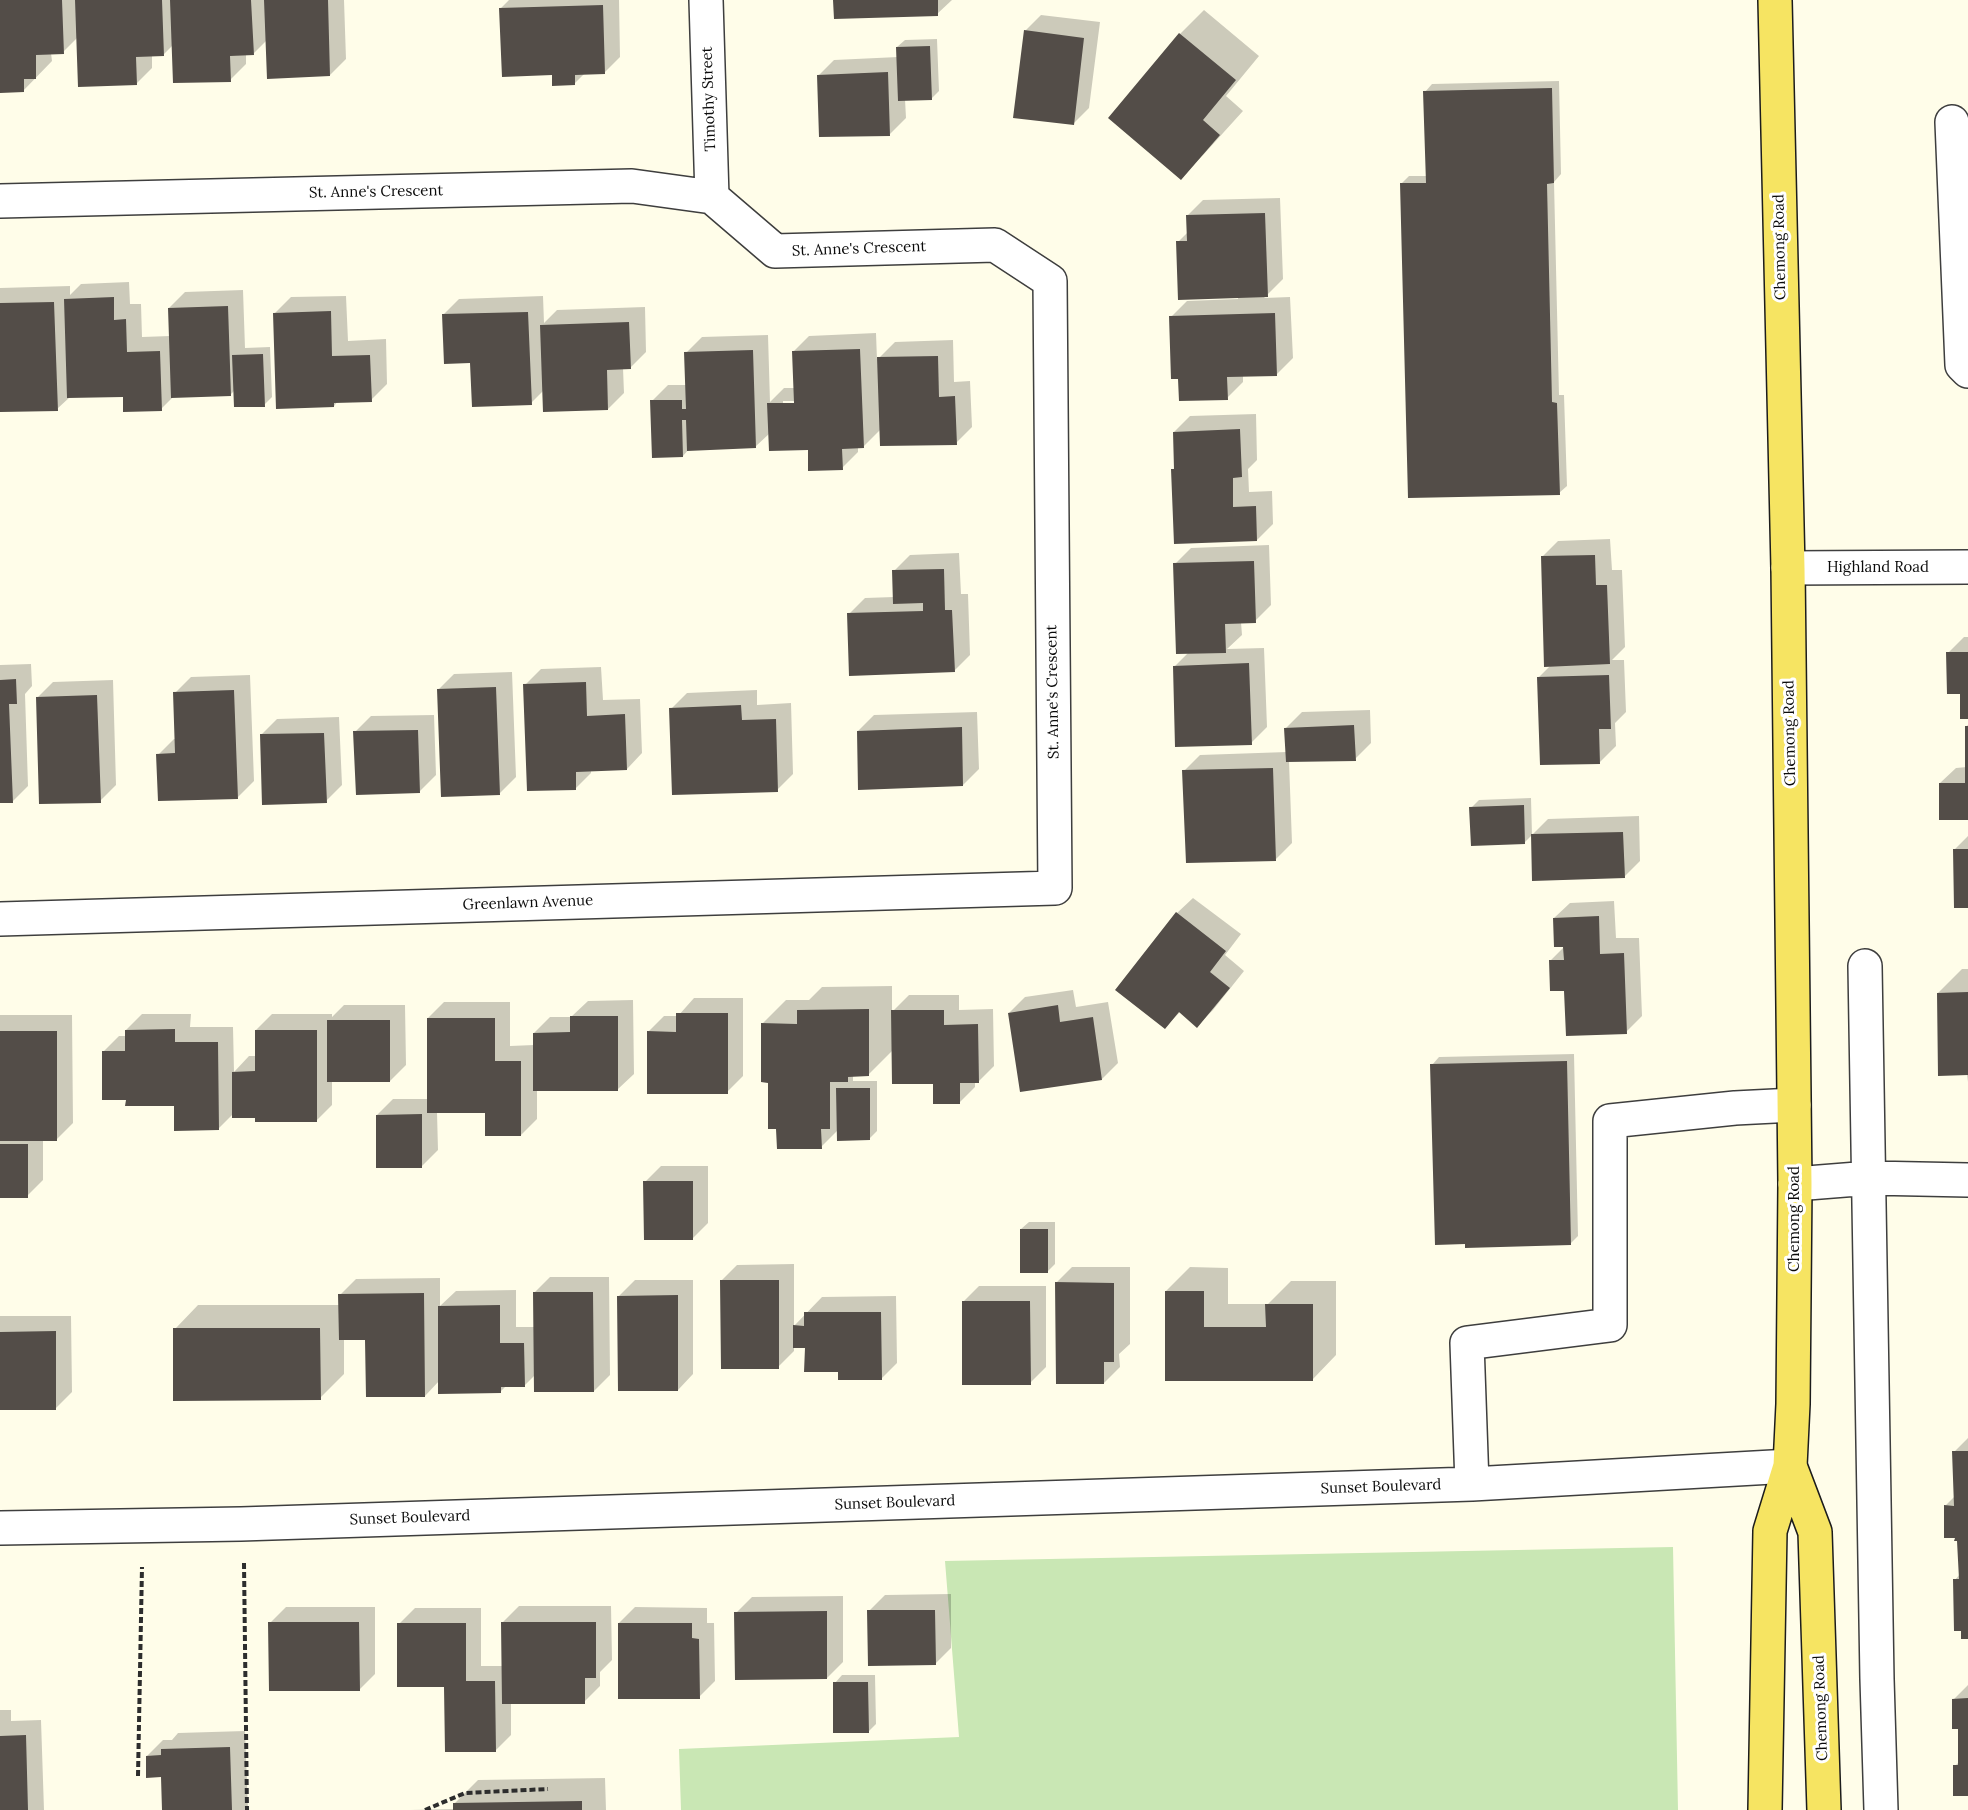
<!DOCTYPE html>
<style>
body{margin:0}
canvas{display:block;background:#fffde9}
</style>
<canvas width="1968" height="1810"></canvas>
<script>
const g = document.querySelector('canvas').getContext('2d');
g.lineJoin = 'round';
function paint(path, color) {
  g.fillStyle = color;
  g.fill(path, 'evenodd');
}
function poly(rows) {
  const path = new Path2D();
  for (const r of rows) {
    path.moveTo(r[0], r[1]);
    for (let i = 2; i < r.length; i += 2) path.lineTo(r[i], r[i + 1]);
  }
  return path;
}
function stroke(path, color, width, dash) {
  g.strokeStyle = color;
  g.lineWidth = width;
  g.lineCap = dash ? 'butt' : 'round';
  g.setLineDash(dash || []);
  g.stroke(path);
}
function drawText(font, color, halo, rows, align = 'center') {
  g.font = font + ' Lora,serif';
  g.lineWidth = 6;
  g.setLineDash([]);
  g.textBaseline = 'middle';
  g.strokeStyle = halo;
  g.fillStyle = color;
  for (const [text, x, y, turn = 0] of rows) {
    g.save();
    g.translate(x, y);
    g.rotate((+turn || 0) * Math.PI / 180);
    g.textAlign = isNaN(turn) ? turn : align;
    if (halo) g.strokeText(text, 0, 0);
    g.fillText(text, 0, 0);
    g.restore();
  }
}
const green = poly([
 [1673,1547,1678,1810,681,1810,679,1749,959,1737,945,1561]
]);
const shadow = poly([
 [0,0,344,0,346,59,330,75,267,40,253,54,246,54,246,64,230,80,173,45,163,55,152,55,152,68,136,84,78,37,63,52,51,53,52,61,23,91,0,79],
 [509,0,619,0,620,57,604,73,585,73,575,83,553,74,500,9],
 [835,0,952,0,937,14],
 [1204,10,1259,56,1226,96,1243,111,1204,154,1180,178,1110,118,1180,34],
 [1041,15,1100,22,1089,108,1073,124,1025,31],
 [937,39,939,91,931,99,905,99,906,118,890,134,818,76,834,60,898,57,897,47,905,40],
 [1559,81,1561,174,1554,182,1559,395,1564,395,1567,486,1559,493,1401,184,1409,176,1427,176,1425,92,1432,84],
 [1280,198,1283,279,1264,298,1290,297,1293,358,1277,374,1243,375,1243,382,1227,398,1171,317,1187,301,1238,299,1238,296,1178,242,1188,232,1187,216,1203,200],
 [129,282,130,304,141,304,142,337,170,336,169,308,185,292,243,290,245,348,270,347,272,397,264,405,235,390,230,395,174,396,161,409,124,395,70,397,57,409,0,410,0,288,70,286,70,295,81,284],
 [346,296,348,341,386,339,387,384,371,400,338,401,334,406,275,313,291,297],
 [543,296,544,323,557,310,645,307,646,352,630,368,623,368,624,393,608,409,543,391,531,403,472,362,443,315,459,299],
 [876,333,877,360,895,342,953,340,954,382,970,381,972,427,956,443,881,429,863,447,858,447,858,452,842,468,809,448,770,433,755,447,689,449,683,456,652,401,668,385,687,385,686,353,702,337,768,335,770,402,784,388,795,388,793,352,809,336],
 [783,401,802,401,802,404,783,404],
 [1256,414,1257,460,1248,469,1249,492,1272,491,1273,524,1257,540,1172,470,1176,467,1174,432,1190,416],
 [1610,539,1612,570,1622,570,1625,647,1612,660,1624,660,1626,712,1615,723,1616,746,1600,762,1538,678,1551,665,1542,557,1558,541],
 [1269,545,1271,605,1255,621,1241,622,1242,635,1227,649,1264,648,1267,727,1251,743,1174,667,1189,652,1175,564,1191,548],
 [959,553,961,594,968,594,970,655,954,671,849,614,865,598,894,597,894,571,910,555],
 [1964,637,1968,637,1968,718,1948,653],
 [31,664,32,686,25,694,28,786,12,802,0,802,0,665],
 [601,667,603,700,640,699,642,753,627,769,591,770,591,773,575,789,525,685,541,669],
 [512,672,516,777,500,793,438,690,454,674],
 [250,675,254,781,238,797,158,755,174,739,176,739,175,693,191,677],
 [113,680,116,785,100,801,37,698,53,682],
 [757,690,757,705,791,703,793,774,777,790,671,709,687,693],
 [1370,710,1371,743,1355,759,1289,761,1292,843,1276,859,1184,771,1200,755,1287,752,1286,728,1302,712],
 [977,712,979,769,963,785,858,731,874,715],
 [434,715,436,775,420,791,355,732,371,716],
 [339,717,342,785,326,801,261,735,277,719],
 [1968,725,1968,819,1940,783,1956,768,1967,767,1966,727],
 [1531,798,1532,835,1548,819,1639,816,1640,861,1624,877,1532,835,1524,843,1471,808,1479,800],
 [1968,836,1968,907,1955,849],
 [1193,898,1241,934,1225,955,1244,971,1213,1010,1197,1026,1180,1012,1165,1027,1177,913],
 [1614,901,1616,938,1639,938,1642,1016,1626,1032,1566,989,1551,960,1566,945,1554,918,1570,903],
 [1962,969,1968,969,1968,1082,1967,1074,1938,993],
 [892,986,892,1012,909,995,959,995,959,1010,993,1009,994,1066,978,1082,975,1082,975,1087,959,1103,893,1050,868,1075,853,1075,853,1081,877,1081,877,1131,869,1139,838,1130,821,1147,778,1127,762,1024,786,1000,809,1000,822,987],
 [1073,990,1076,1007,1108,1002,1118,1063,1102,1079,1009,1013,1025,997],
 [694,998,743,998,743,1076,727,1092,648,1032,664,1016,678,1016],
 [633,1000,634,1074,618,1089,537,1090,537,1119,521,1135,487,1111,437,1112,438,1150,422,1166,377,1115,393,1099,429,1099,428,1018,444,1002,510,1002,510,1046,534,1045,534,1033,550,1017,571,1017,588,1001],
 [344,1005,405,1005,406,1065,390,1081,332,1081,332,1105,316,1121,233,1114,218,1129,175,1104,127,1098,103,1052,119,1036,126,1036,126,1030,142,1014,191,1014,190,1027,233,1027,234,1072,249,1056,257,1056,256,1030,272,1014,332,1014,332,1017],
 [0,1015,72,1015,73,1123,57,1139,43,1139,43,1180,27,1196,0,1196],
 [1574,1054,1578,1236,1570,1244,1432,1065,1439,1057],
 [661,1166,708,1166,708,1223,692,1239,645,1182],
 [1029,1222,1055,1222,1055,1264,1047,1272,1021,1229],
 [794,1264,794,1326,822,1297,896,1296,897,1363,881,1379,839,1371,806,1346,794,1347,794,1351,778,1367,721,1281,737,1265],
 [1072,1267,1130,1267,1130,1344,1119,1354,1120,1367,1104,1383,1056,1283],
 [1190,1267,1228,1268,1228,1304,1268,1304,1291,1281,1336,1281,1336,1355,1313,1379,1167,1380,1166,1291],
 [550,1277,609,1277,610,1375,594,1391,535,1375,524,1386,506,1386,500,1392,440,1380,425,1396,367,1339,344,1339,344,1374,320,1398,175,1329,198,1305,340,1305,340,1295,356,1279,440,1278,440,1306,456,1291,516,1290,516,1327,535,1327,534,1293],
 [635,1280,693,1280,693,1374,678,1390,619,1296],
 [979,1286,1046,1286,1046,1367,1030,1383,963,1302],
 [0,1316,71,1316,72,1392,56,1408,0,1408],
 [1968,1438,1968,1637,1955,1580,1960,1574,1959,1540,1945,1506,1955,1496,1954,1452],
 [951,1594,951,1648,935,1664,869,1611,885,1595],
 [843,1596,843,1662,827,1678,736,1613,752,1597],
 [519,1606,611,1606,612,1660,600,1672,600,1686,584,1702,511,1702,511,1735,495,1751,399,1624,415,1608,481,1608,481,1666,503,1666,503,1622],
 [286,1607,375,1607,375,1674,359,1690,270,1623],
 [635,1607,707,1608,707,1623,714,1623,715,1681,699,1697,619,1623],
 [842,1675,875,1675,876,1724,868,1732,835,1683],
 [1968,1685,1968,1795,1955,1766,1960,1761,1959,1728,1954,1699],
 [0,1710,11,1710,11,1721,41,1720,44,1810,0,1810],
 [245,1731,248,1810,163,1810,163,1776,147,1756,163,1740,172,1740,178,1733],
 [605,1778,606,1810,410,1810,455,1809,454,1804,478,1780]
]);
const building = poly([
 [0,0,62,0,64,54,36,55,36,79,24,79,24,92,0,93],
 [75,0,162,0,164,56,136,57,137,85,78,87],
 [170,0,251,0,254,55,230,56,231,82,173,83],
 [264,0,328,0,330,76,267,79],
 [833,0,938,0,938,16,834,19],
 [603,5,605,74,575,75,575,85,552,86,552,75,502,77,499,8],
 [1024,30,1084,38,1074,125,1013,118],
 [1179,33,1236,80,1203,120,1220,135,1181,180,1108,118],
 [930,46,932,100,898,101,896,47],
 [888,72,890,136,819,137,817,75],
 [1552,88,1554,183,1547,184,1552,402,1557,403,1560,495,1408,498,1400,183,1426,183,1423,91],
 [1265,213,1268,297,1178,300,1176,241,1187,241,1186,215],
 [114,297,114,320,126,319,127,352,160,351,162,411,123,412,123,397,67,398,64,299],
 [54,302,58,411,0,412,0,303],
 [228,306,231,396,171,398,168,308],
 [331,311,332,356,370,355,372,402,334,403,334,407,276,409,273,313],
 [528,312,532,405,472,407,470,363,444,364,442,314],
 [1275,313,1277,376,1227,377,1228,400,1179,401,1178,379,1171,379,1169,316],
 [629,322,631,369,607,370,608,410,543,412,540,325],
 [860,349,864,448,842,449,843,470,808,471,808,450,769,451,767,403,794,403,792,351],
 [753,350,756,448,687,451,686,420,682,420,683,457,652,458,650,400,682,400,682,409,686,409,684,352],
 [263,354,265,407,234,407,232,355],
 [938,356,939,397,955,396,957,445,880,446,877,357],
 [1240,429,1242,477,1233,478,1233,507,1256,506,1257,541,1174,544,1171,469,1174,469,1173,432],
 [1595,555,1596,585,1607,585,1610,664,1544,667,1541,556],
 [1254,561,1256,623,1225,624,1226,653,1176,654,1173,563],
 [944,569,945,610,952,610,955,672,849,676,847,613,923,611,923,603,893,604,892,570],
 [1946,652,1968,652,1968,719,1960,719,1960,694,1947,694],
 [1249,663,1252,745,1175,747,1173,666],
 [1609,675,1611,729,1599,729,1600,764,1540,765,1537,677],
 [16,679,17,704,9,704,13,803,0,803,0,680],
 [586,682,587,716,625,714,627,770,576,772,576,790,527,791,523,684],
 [496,687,500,795,441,797,437,689],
 [234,690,238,799,158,801,156,754,175,753,173,692],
 [97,695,101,803,39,804,36,697],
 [741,705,742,720,776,719,778,792,672,795,669,708],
 [1354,725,1356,761,1286,762,1284,728],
 [1965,726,1968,726,1968,820,1939,820,1939,783,1965,783],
 [962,727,963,786,858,790,857,731],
 [418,730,420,793,356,795,353,731],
 [324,733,327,803,262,805,260,734],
 [1273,768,1276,861,1186,863,1182,770],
 [1524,805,1525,844,1471,846,1469,807],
 [1623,832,1625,878,1532,881,1531,834],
 [1953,849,1968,849,1968,908,1954,908],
 [1176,912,1226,951,1210,972,1230,988,1197,1028,1179,1012,1165,1029,1115,990],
 [1599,916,1600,954,1624,953,1627,1034,1566,1036,1564,991,1550,991,1549,960,1564,960,1563,947,1554,947,1553,918],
 [1968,992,1968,1075,1938,1076,1937,993],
 [1058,1005,1060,1022,1093,1017,1102,1080,1020,1092,1008,1013],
 [869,1009,869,1076,848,1077,848,1082,830,1082,830,1129,821,1129,822,1149,777,1149,776,1129,768,1129,768,1083,761,1082,761,1023,797,1024,797,1010],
 [891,1010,944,1010,944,1025,978,1024,979,1083,960,1083,960,1104,933,1104,933,1084,892,1084],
 [676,1013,728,1013,728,1094,647,1094,647,1031,676,1032],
 [570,1016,618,1016,618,1091,533,1091,533,1033,570,1032],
 [427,1018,495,1018,495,1061,521,1061,521,1136,485,1136,485,1113,427,1113],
 [327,1020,390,1020,390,1082,327,1082],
 [175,1029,175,1042,218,1042,219,1130,174,1131,174,1106,125,1106,126,1100,102,1100,102,1051,125,1051,125,1030],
 [255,1030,317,1030,317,1122,255,1122,255,1118,232,1118,232,1072,255,1071],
 [0,1031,57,1031,57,1141,0,1141],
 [1567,1061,1571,1245,1465,1248,1465,1244,1435,1245,1430,1064],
 [836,1088,870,1088,870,1140,837,1141],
 [422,1114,422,1168,376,1168,376,1115],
 [0,1144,28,1144,28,1198,0,1198],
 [643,1181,693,1181,693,1240,644,1240],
 [1020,1229,1048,1229,1048,1273,1020,1273],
 [720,1280,779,1280,779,1369,721,1369],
 [1055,1282,1114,1283,1114,1362,1104,1362,1104,1384,1056,1384],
 [1165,1291,1204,1291,1204,1327,1266,1327,1265,1304,1313,1304,1313,1381,1165,1381],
 [533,1292,593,1292,594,1392,534,1392],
 [424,1293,425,1397,366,1397,365,1340,339,1340,338,1294],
 [678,1295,678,1391,618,1391,617,1296],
 [962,1301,1030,1301,1031,1385,962,1385],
 [500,1305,500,1343,524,1343,525,1387,501,1387,501,1393,438,1394,438,1306],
 [804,1312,881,1312,882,1380,838,1380,838,1372,804,1372,805,1348,793,1348,793,1325,804,1326],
 [173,1328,320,1328,321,1400,173,1401],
 [56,1331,56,1410,0,1410,0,1332],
 [1952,1451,1968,1451,1968,1639,1961,1639,1961,1631,1954,1631,1953,1579,1959,1579,1957,1541,1954,1541,1955,1538,1944,1538,1944,1505,1954,1506],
 [867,1610,935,1610,936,1665,868,1666],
 [827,1611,827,1679,735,1680,734,1612],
 [268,1622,359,1622,360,1691,269,1691],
 [501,1622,596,1622,596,1678,585,1678,585,1704,502,1704],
 [397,1623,466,1623,466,1681,495,1681,496,1752,445,1752,444,1687,397,1687],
 [618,1623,692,1623,692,1638,699,1639,700,1699,618,1699],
 [833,1682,868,1682,869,1733,833,1733],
 [1968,1698,1968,1796,1953,1796,1953,1765,1958,1765,1958,1729,1952,1729,1952,1699],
 [26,1735,28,1810,0,1810,0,1736],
 [230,1747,232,1810,162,1810,161,1777,146,1778,146,1756,161,1755,161,1749],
 [582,1801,582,1810,453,1810,453,1803]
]);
const path = poly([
 [244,1563,247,1810],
 [138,1776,142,1567],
 [425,1810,465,1793,548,1789]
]);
const minor = poly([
 [706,0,712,197],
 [1952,122,1962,365,1968,371],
 [0,201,632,186,712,197,775,251,995,245,1050,281,1055,888,0,919],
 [1788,568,1968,567],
 [1865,966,1877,1679,1881,1810],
 [1795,1184,1870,1178,1968,1180],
 [1472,1484,1467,1343,1610,1325,1610,1121,1735,1108,1794,1105],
 [0,1528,241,1524,1472,1484,1790,1466]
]);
const major = poly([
 [1790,1466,1815,1532,1824,1810],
 [1765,1810,1770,1531,1790,1466,1793,1404,1795,1184,1788,568,1775,0]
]);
const streetNames = [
 ["Timothy Street",709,99,-92],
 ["St. Anne's Crescent",376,192,-1],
 ["Chemong Road",1780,247,-91],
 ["St. Anne's Crescent",859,249,-2],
 ["Highland Road",1878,568],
 ["St. Anne's Crescent",1053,692,-91],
 ["Chemong Road",1790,733,-91],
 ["Greenlawn Avenue",528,903,-2],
 ["Chemong Road",1795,1219,-90],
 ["Sunset Boulevard",1381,1487,-2],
 ["Sunset Boulevard",895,1503,-2],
 ["Sunset Boulevard",410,1518,-2],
 ["Chemong Road",1821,1708,-92]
];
paint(green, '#c9e7b4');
paint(shadow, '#0003');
paint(building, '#534d48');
stroke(minor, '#3e3e3e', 36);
stroke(major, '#1c1c1c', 36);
stroke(path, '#2d2d2d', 4, [6, 3]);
stroke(minor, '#fff', 33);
stroke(major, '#f6e462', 33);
drawText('15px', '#0b0b0b', '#fff', streetNames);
</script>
